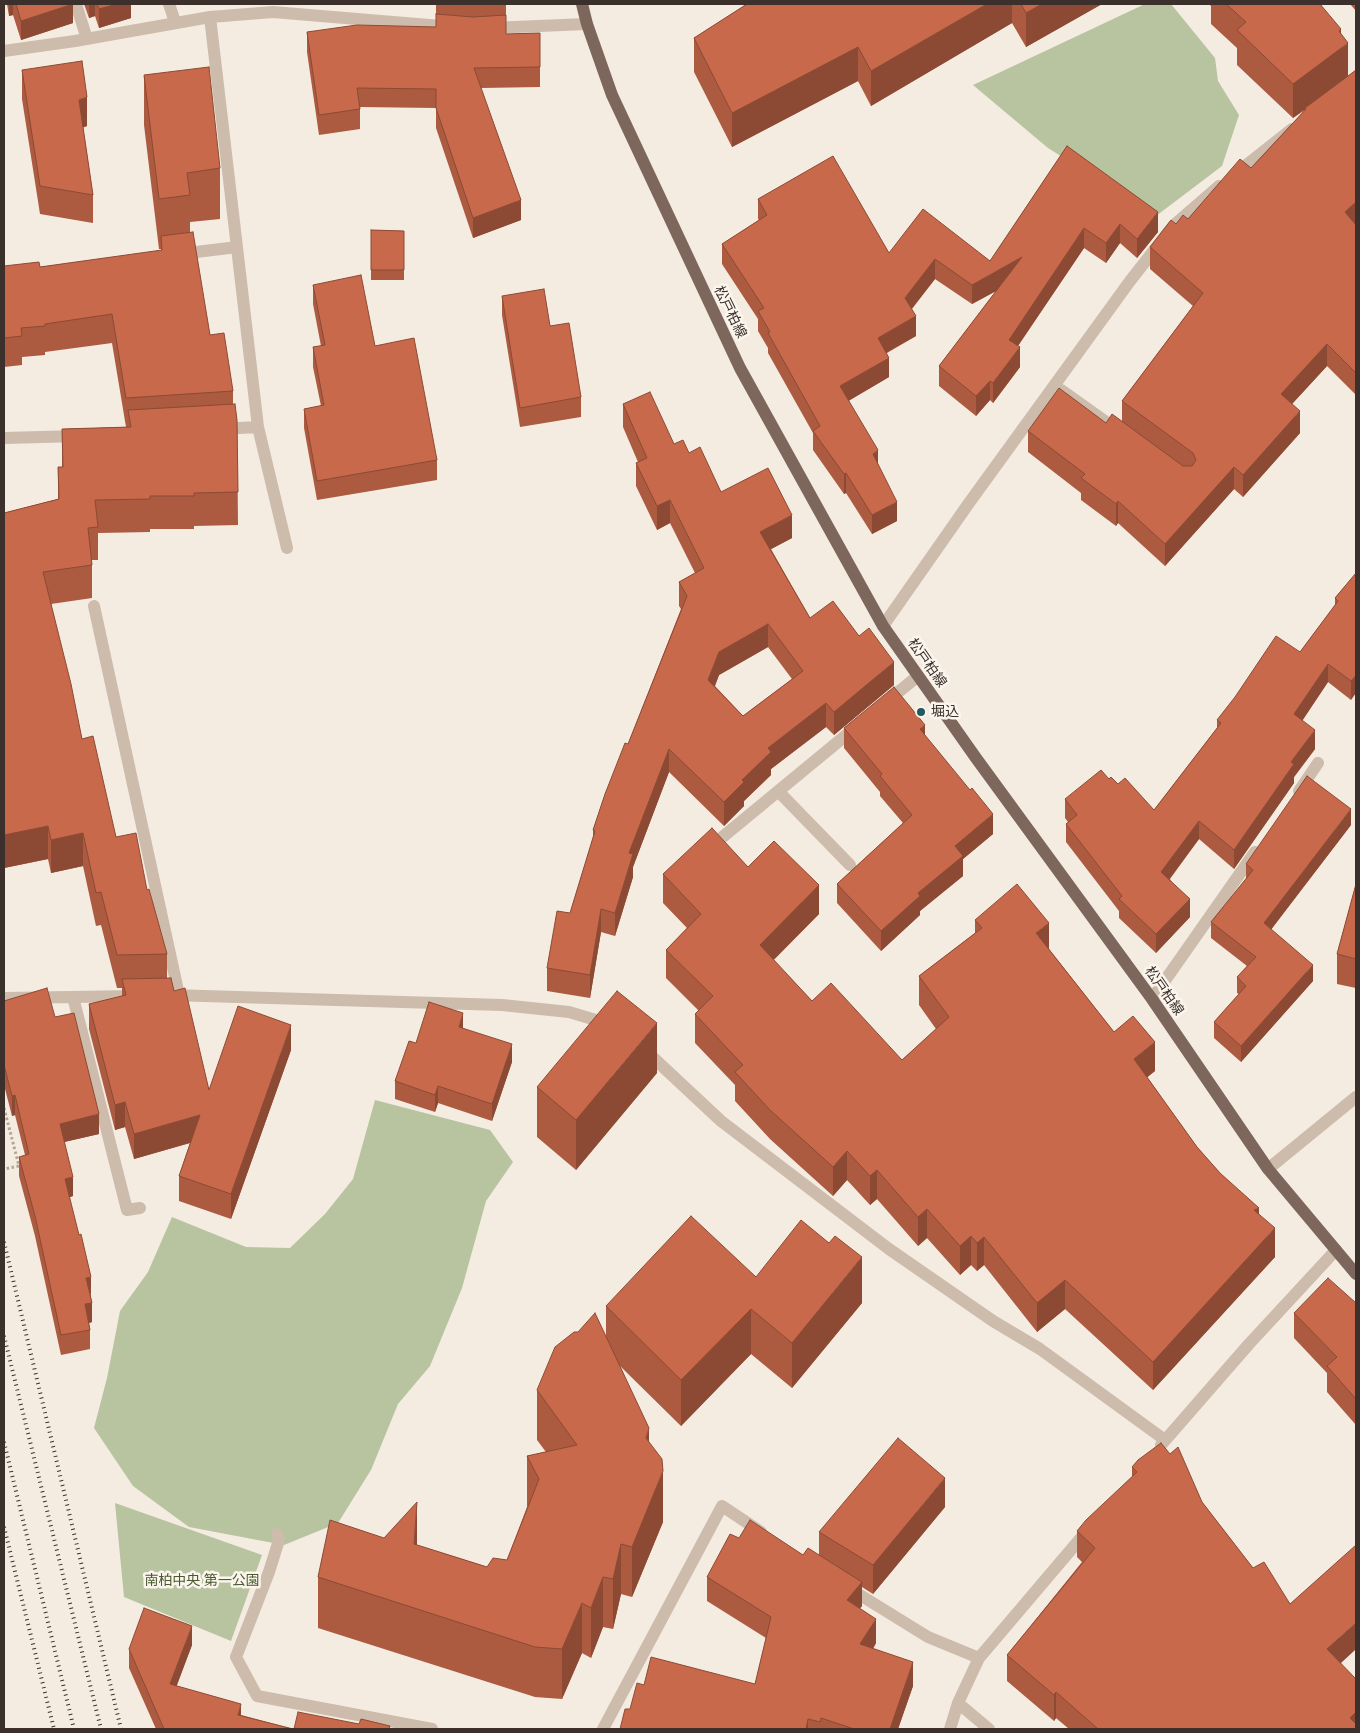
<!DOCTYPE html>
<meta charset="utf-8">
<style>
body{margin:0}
#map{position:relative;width:1360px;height:1733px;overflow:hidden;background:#f4ebe1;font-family:Montserrat,sans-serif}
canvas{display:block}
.frame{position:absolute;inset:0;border:5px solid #3b302b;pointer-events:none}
</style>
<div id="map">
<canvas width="1360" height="1733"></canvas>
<div class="frame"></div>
</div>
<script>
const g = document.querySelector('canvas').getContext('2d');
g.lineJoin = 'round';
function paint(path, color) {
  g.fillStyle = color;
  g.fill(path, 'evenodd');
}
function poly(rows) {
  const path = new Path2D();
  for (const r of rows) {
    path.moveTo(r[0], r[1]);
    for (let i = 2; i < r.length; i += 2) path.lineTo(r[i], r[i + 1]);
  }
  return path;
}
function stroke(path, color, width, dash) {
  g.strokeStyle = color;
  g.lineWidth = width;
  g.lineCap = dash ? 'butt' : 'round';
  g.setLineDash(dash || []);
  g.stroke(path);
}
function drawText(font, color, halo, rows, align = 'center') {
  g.font = font + ' Montserrat,"Noto Sans JP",sans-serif';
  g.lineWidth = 5;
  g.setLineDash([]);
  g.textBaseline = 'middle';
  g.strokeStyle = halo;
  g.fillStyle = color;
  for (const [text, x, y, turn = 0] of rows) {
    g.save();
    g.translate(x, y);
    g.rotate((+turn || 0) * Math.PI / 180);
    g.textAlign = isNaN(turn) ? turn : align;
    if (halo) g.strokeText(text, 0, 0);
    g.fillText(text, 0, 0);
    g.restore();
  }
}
const green = poly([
 [1145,4,1171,4,1215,58,1218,81,1239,115,1222,166,1156,216,1048,148,973,85],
 [375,1100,490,1130,513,1162,486,1201,462,1288,430,1366,398,1404,371,1470,338,1523,284,1545,189,1527,133,1486,94,1428,107,1378,120,1311,148,1272,172,1217,246,1247,290,1248,325,1214,353,1179],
 [115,1503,262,1555,231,1641,124,1597]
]);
const path = poly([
 [4,1108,19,1166,4,1169]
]);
const minor = poly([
 [76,4,87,39],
 [169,4,175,22],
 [210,17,258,427,287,548],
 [490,28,587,24],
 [4,51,75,41,210,17,273,12,453,27],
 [1235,174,1292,129],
 [180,254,237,247],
 [1061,390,1120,432],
 [221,429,258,427],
 [4,438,79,436],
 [94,606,179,995],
 [883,626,969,503,1130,281,1174,225,1219,186],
 [885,703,918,676],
 [778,791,850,865],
 [1299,791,1318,763],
 [708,849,856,727],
 [171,995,502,1005,569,1012,609,1024],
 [73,997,127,1210,140,1208],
 [4,998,139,996],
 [1152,999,1255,852],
 [645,1050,721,1121,889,1249,993,1321,1040,1349,1165,1440],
 [1268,1169,1356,1097],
 [1161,1445,1249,1344,1336,1250],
 [277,1534,279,1540,269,1572,236,1657,257,1696,432,1729],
 [847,1587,928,1637,979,1658],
 [958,1703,989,1729],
 [603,1729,722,1506,761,1532],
 [950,1729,958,1703,979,1658,1086,1532]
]);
const major = poly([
 [582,4,587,24,612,95,740,368,883,626,976,758,1152,999,1268,1169,1356,1274]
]);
const rail = poly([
 [4,1242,121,1729],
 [4,1336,101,1729],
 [4,1442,74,1729],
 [4,1527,54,1729]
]);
const wall = poly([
 [7,4,73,4,73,23,21,40,13,15,9,16],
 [84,4,131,4,131,18,99,28,95,16,89,18],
 [436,4,506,4,506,34,540,33,540,87,481,88,521,220,473,238,436,128,436,108,360,107,360,129,319,135,307,52,307,32,436,27],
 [747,4,1102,4,1026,47,1012,23,871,106,858,81,732,147,694,72,694,38],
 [1209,4,1320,4,1341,34,1348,76,1356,225,1356,395,1327,366,1292,404,1300,433,1243,497,1234,489,1165,566,1118,523,1116,526,1081,500,1081,493,1028,452,1028,431,1122,421,1122,401,1193,306,1150,269,1150,247,1176,224,1188,219,1251,168,1305,110,1293,118,1237,65,1237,48,1211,24,1211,6],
 [1350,4,1356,4,1356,11],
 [22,70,87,126,83,127,93,195,93,223,40,214,22,99],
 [144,75,220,168,220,219,190,222,190,232,210,335,233,391,233,404,237,420,238,525,194,526,194,529,150,529,150,532,98,533,98,560,92,560,92,598,51,604,82,739,116,837,147,890,167,954,167,978,174,991,209,1090,291,1050,231,1219,179,1201,179,1176,190,1143,134,1159,125,1127,115,1130,89,1029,89,1004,122,996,122,988,117,988,101,925,96,926,83,866,51,873,48,859,4,868,4,513,58,499,58,467,62,467,62,429,128,427,126,427,112,343,45,352,45,355,22,357,22,365,4,367,4,266,40,267,161,251,161,249,159,249,144,125],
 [1067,146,1158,232,1137,258,1120,243,1106,263,1084,248,1018,346,1020,367,993,403,990,400,976,416,939,386,939,366,996,291,972,304,935,279,912,309,916,336,887,353,889,377,848,401,878,464,897,521,872,534,846,493,844,494,813,450,813,433,768,353,768,348,758,331,758,319,722,264,722,244,759,220,758,219,758,199,889,253,990,261],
 [371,230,404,231,404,280,371,280],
 [313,285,375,346,437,460,437,480,317,500,304,428,304,409,321,406,313,367,313,347,321,346,313,304],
 [502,296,550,326,581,397,581,417,520,427,502,315],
 [623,404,674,444,689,453,721,492,792,538,771,549,810,618,894,685,834,735,826,727,771,769,771,775,744,801,744,806,724,826,669,772,633,867,633,877,615,936,601,932,590,998,547,991,547,968,570,913,593,838,593,830,628,744,681,609,679,606,679,582,695,573,670,523,657,530,636,486,636,463,638,462,623,427],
 [768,647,792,679,743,716,715,686,719,675],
 [1356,573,1351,700,1328,682,1302,721,1315,749,1294,777,1294,783,1234,869,1199,839,1170,879,1190,917,1156,953,1119,918,1119,911,1066,842,1066,824,1068,822,1065,818,1065,799,1109,779,1154,810,1217,728,1217,720,1300,652,1335,606,1335,598],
 [844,728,925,736,993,834,963,859,963,876,920,911,920,915,881,951,837,903,837,884,903,823,880,796,880,792,844,748],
 [1351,825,1271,929,1313,981,1241,1062,1214,1038,1214,1022,1239,994,1237,993,1237,977,1247,966,1211,938,1211,922,1246,879,1246,864],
 [748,867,819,914,773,960,812,1001,902,1060,936,1029,919,1005,919,976,975,933,975,920,1049,949,1114,1032,1155,1071,1147,1077,1197,1147,1220,1173,1259,1214,1275,1257,1153,1390,1065,1309,1037,1332,984,1265,977,1271,971,1265,960,1275,927,1238,918,1246,877,1199,870,1205,847,1180,833,1196,770,1139,735,1101,735,1085,695,1043,695,1014,699,1011,666,978,666,950,687,928,663,903,663,874],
 [1356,884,1356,988,1337,984,1337,954],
 [4,1001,55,1017,99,1134,64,1142,73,1196,69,1197,91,1296,92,1322,89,1323,90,1330,90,1349,61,1355,35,1236,19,1176,19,1157,25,1155,15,1115,12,1116,4,1085],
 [463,1028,512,1062,492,1121,438,1103,435,1112,395,1099,395,1081,416,1043],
 [657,1073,576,1170,537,1137,537,1087],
 [756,1277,862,1303,792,1388,751,1354,681,1426,619,1365,649,1442,663,1522,632,1597,621,1594,613,1629,603,1627,591,1658,582,1653,562,1699,535,1697,318,1628,318,1577,384,1538,417,1545,487,1567,507,1560,527,1507,527,1456,546,1452,537,1440,537,1390,606,1337,606,1306],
 [1356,1303,1356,1425,1327,1392,1327,1373,1294,1338,1294,1313],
 [1132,1467,1202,1502,1253,1568,1290,1604,1356,1649,1341,1663,1356,1729,1069,1729,1056,1718,1054,1721,1007,1681,1007,1655,1082,1562,1077,1557,1077,1531,1132,1477],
 [945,1507,873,1594,862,1587,862,1606,860,1608,876,1643,873,1649,913,1686,898,1729,620,1729,644,1685,755,1684,766,1638,707,1601,707,1577,739,1538,803,1555,819,1555,819,1532],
 [192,1645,176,1686,241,1715,293,1729,156,1729,129,1668,129,1649]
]);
const shadedWall = poly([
 [9,4,13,4,13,15,9,16],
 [73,4,73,23,21,40,21,21],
 [89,4,95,4,95,16,89,18],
 [117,4,131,4,131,18,99,28,99,9],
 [987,4,1012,4,1012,23,871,106,871,71],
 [1042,4,1102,4,1026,47,1026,13],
 [1341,29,1341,49,1348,43,1348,78,1305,108,1305,109,1293,118,1293,84],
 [858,47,858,81,732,147,732,113],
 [87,97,87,126,79,129,79,100],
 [521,200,521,220,473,238,473,218],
 [1356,202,1356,224,1345,234,1345,212],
 [1158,212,1158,232,1137,258,1137,239],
 [1120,224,1120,243,1106,263,1106,243],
 [1084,228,1084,248,1009,359,1009,340],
 [1022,257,1022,277,972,304,972,285],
 [935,259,935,279,905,317,905,298],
 [916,316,916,336,878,357,878,338],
 [1327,344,1327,366,1281,416,1281,394],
 [1020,347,1020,367,993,403,993,383],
 [889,358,889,377,840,406,840,386],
 [990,381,990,400,976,416,976,396],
 [1300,411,1300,433,1243,497,1243,475],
 [878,450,878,470,873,454],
 [1234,467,1234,489,1165,566,1165,544],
 [846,473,846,493,844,494,844,474],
 [670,500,670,523,657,530,657,506],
 [1118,501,1118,523,1116,526,1116,504],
 [897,502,897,521,872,534,872,515],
 [792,515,792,538,760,555,760,532],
 [768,624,768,647,719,675,708,703,708,680,719,652],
 [894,662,894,685,834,735,834,712],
 [1328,664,1328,682,1294,733,1294,714],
 [1356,675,1356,693,1351,700,1351,681],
 [826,703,826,727,771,769,771,775,744,801,744,806,724,826,724,802,768,748],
 [925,725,925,745,920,729],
 [1315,730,1315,749,1294,777,1294,783,1234,869,1234,850,1291,762],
 [669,749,669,772,633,867,633,877,615,936,615,913,629,853],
 [1351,809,1351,825,1264,939,1264,923],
 [993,814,993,834,963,859,963,876,920,911,920,915,881,951,881,931,918,893,955,846],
 [1199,821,1199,839,1161,890,1161,872],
 [48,826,48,859,4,868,4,835],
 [83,833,83,866,51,873,51,840],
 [819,885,819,914,760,974,760,945],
 [1190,899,1190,917,1156,953,1156,934],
 [601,909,601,932,590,998,590,975],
 [1049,923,1049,952,1036,933],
 [1313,965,1313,981,1241,1062,1241,1046],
 [463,1013,463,1030,459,1027],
 [657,1023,657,1073,576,1170,576,1120],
 [291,1025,291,1050,231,1219,231,1194],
 [1155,1042,1155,1071,1134,1088,1134,1059],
 [512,1044,512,1062,492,1121,492,1104],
 [438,1086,438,1103,435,1112,435,1095],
 [15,1095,15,1115,12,1116,12,1096],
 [125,1102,125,1127,115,1130,115,1105],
 [99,1114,99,1134,60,1143,60,1124],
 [200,1115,200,1140,134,1159,134,1134],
 [847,1151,847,1180,833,1196,833,1167],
 [877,1170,877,1199,870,1205,870,1176],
 [73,1177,73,1196,65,1199,65,1179],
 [1259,1208,1259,1237,1254,1210],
 [927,1209,927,1238,918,1246,918,1217],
 [1275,1228,1275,1257,1153,1390,1153,1362],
 [971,1236,971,1265,960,1275,960,1246],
 [984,1237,984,1265,977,1271,977,1243],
 [862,1257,862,1303,792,1388,792,1343],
 [91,1277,91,1296,86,1278],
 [1065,1280,1065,1309,1037,1332,1037,1303],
 [92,1303,92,1322,85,1324,85,1304],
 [751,1309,751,1354,681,1426,681,1380],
 [649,1428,649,1478,646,1438],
 [663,1471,663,1522,632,1597,632,1547],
 [945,1478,945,1507,873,1594,873,1565],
 [417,1502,417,1553,414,1544],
 [621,1544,621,1594,613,1629,613,1579],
 [603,1577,603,1627,591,1658,591,1608],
 [862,1582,862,1606,847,1624,847,1600],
 [582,1603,582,1653,562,1699,562,1649],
 [876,1619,876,1643,860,1669,860,1644],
 [1356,1623,1356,1649,1327,1675,1327,1649],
 [192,1626,192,1645,170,1704,170,1684],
 [913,1662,913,1686,898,1729,890,1729],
 [1056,1692,1056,1718,1054,1721,1054,1695],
 [241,1704,241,1724,238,1715],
 [1356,1712,1356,1729,1350,1718],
 [808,1719,808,1729,806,1729]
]);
const building = poly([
 [16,4,73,4,21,21,16,4],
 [97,4,117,4,99,9,97,4],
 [747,4,987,4,871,71,858,47,732,113,694,38,747,4],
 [1021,4,1042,4,1026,13,1021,4],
 [1226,4,1320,4,1341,29,1339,31,1348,43,1293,84,1237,30,1246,22,1226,4],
 [436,14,473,17,506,15,506,34,540,33,540,67,474,68,521,200,473,218,436,108,436,89,357,88,360,109,319,115,307,32,357,25,436,27,436,14],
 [82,61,87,97,79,100,93,195,40,186,22,70,82,61],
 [209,67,220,168,187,173,190,195,159,199,144,75,209,67],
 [1356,70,1356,202,1345,212,1356,225,1356,373,1327,344,1281,394,1300,411,1243,475,1234,467,1165,544,1118,501,1116,504,1081,478,1085,474,1028,431,1059,388,1106,423,1112,414,1183,466,1192,466,1196,460,1193,453,1122,401,1203,293,1150,247,1171,220,1176,224,1183,215,1188,219,1240,159,1251,168,1306,109,1305,108,1356,70],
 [1067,146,1158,212,1137,239,1120,224,1106,243,1084,228,1009,340,1020,347,993,383,990,381,976,396,939,366,1022,257,972,285,935,259,905,298,916,316,878,338,889,358,840,386,878,450,873,454,897,502,872,515,846,473,844,474,813,431,820,426,768,333,770,332,758,311,764,308,722,244,767,215,758,199,833,156,889,253,923,209,990,261,1067,146],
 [371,230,404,231,404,270,371,270,371,230],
 [193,232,210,335,224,333,233,391,126,398,112,314,45,324,45,326,21,328,22,336,4,338,4,266,39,262,40,267,162,250,161,236,193,232],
 [361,275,375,346,414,338,437,460,317,481,304,409,324,405,313,347,325,345,313,285,361,275],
 [544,289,550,326,569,323,581,397,520,408,502,296,544,289],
 [650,392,674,444,683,440,689,453,700,447,721,492,768,468,792,515,760,532,810,618,833,601,859,636,869,628,894,662,834,712,826,703,768,748,771,752,742,780,744,782,724,802,669,749,629,853,633,854,615,913,601,909,590,975,547,968,557,911,570,913,595,831,593,830,605,794,625,743,628,744,687,596,679,582,704,568,670,500,657,506,636,463,647,458,623,404,650,392],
 [768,624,803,671,743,716,708,680,719,652,768,624],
 [235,404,237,420,238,492,194,493,194,496,150,496,150,499,95,500,98,527,88,528,92,565,43,572,71,684,82,739,93,736,116,837,136,833,147,890,149,889,167,954,117,955,101,892,96,893,83,833,51,840,48,826,4,835,4,513,59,499,58,467,63,467,62,429,131,427,128,410,235,404],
 [1356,573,1356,675,1351,681,1328,664,1294,714,1315,730,1291,762,1294,764,1234,850,1199,821,1161,872,1190,899,1156,934,1119,899,1122,896,1066,824,1077,815,1065,799,1101,770,1109,779,1111,777,1118,784,1125,778,1154,810,1221,723,1217,720,1235,697,1276,636,1300,652,1338,601,1335,598,1356,573],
 [894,687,925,725,920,729,970,790,972,788,993,814,955,846,963,856,918,893,920,896,881,931,837,884,912,815,880,776,882,774,844,728,894,687],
 [1307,776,1351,809,1264,923,1313,965,1241,1046,1214,1022,1246,986,1237,977,1256,957,1211,922,1253,870,1246,864,1307,776],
 [712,828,748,867,774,841,819,885,760,945,812,1001,831,983,902,1060,949,1017,919,976,982,928,975,920,1017,884,1049,923,1036,933,1114,1032,1133,1016,1155,1042,1134,1059,1197,1147,1220,1173,1259,1208,1254,1210,1275,1228,1153,1362,1065,1280,1037,1303,984,1237,977,1243,971,1236,960,1246,927,1209,918,1217,877,1170,870,1176,847,1151,833,1167,770,1110,735,1072,743,1065,695,1014,713,996,666,950,701,914,663,874,712,828],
 [1356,884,1356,959,1337,954,1356,884],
 [171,978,174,991,185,988,209,1090,238,1006,291,1025,231,1194,179,1176,200,1115,134,1134,125,1102,115,1105,89,1004,126,995,122,979,171,978],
 [47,988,55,1017,74,1013,99,1114,60,1124,73,1177,65,1179,79,1235,81,1234,91,1277,86,1278,92,1303,85,1304,90,1330,61,1335,35,1216,19,1157,29,1154,15,1095,12,1096,4,1065,4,1001,47,988],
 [617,991,657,1023,576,1120,537,1087,617,991],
 [429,1002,463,1013,459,1027,512,1044,492,1104,438,1086,435,1095,395,1081,409,1041,416,1043,429,1002],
 [691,1216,756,1277,801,1220,829,1243,835,1236,862,1257,792,1343,751,1309,681,1380,606,1306,691,1216],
 [1328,1278,1356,1303,1356,1399,1327,1366,1337,1357,1294,1313,1328,1278],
 [595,1313,649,1428,646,1438,662,1459,663,1471,632,1547,621,1544,613,1579,603,1577,591,1608,582,1603,562,1649,535,1647,318,1577,330,1520,384,1538,417,1502,414,1544,487,1567,493,1558,507,1560,539,1479,527,1456,577,1445,537,1390,555,1347,574,1332,578,1332,595,1313],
 [898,1438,945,1478,873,1565,819,1532,898,1438],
 [1161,1443,1170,1454,1178,1447,1202,1502,1253,1568,1264,1562,1290,1604,1356,1545,1356,1623,1327,1649,1356,1679,1356,1712,1350,1718,1356,1724,1356,1729,1098,1729,1056,1692,1054,1695,1007,1655,1095,1548,1077,1531,1086,1520,1137,1472,1132,1467,1138,1460,1161,1443],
 [750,1520,803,1555,808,1548,862,1582,847,1600,876,1619,860,1644,913,1662,890,1729,854,1729,821,1718,820,1722,808,1719,806,1729,620,1729,625,1709,630,1709,637,1683,644,1685,651,1657,755,1684,771,1617,707,1577,730,1534,739,1538,750,1520],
 [144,1608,192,1626,170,1684,241,1704,238,1715,293,1729,164,1729,129,1649,144,1608],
 [298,1712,359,1724,361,1719,390,1726,389,1729,294,1729,298,1712]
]);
const markers = [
 [921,712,5,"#1f5a5e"]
];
const streetNames = [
 ["松戸柏線",730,312,64],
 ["松戸柏線",927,663,55],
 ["松戸柏線",1164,991,55]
];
const poiNames = [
 ["堀込",931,712]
];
const parkNames = [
 ["南柏中央 第一公園",202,1581]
];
paint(green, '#b8c4a0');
stroke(path, '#b9a596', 3, [2.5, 2.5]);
stroke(minor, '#cdbbac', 12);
stroke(major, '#7d675c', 12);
stroke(rail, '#3b302b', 4, [1, 4]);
paint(wall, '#ac5a40');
paint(shadedWall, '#8c4a34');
paint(building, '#c8694b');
stroke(building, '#8c4a34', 1);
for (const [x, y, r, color] of markers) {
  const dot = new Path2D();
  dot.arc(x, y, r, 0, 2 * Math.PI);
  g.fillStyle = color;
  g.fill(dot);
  stroke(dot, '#fbf5ee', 2);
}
drawText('14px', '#3b302b', '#fbf5ee', streetNames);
drawText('14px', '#3b302b', '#fbf5ee', poiNames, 'left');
drawText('14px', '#4a5a2e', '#fbf5ee', parkNames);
</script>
